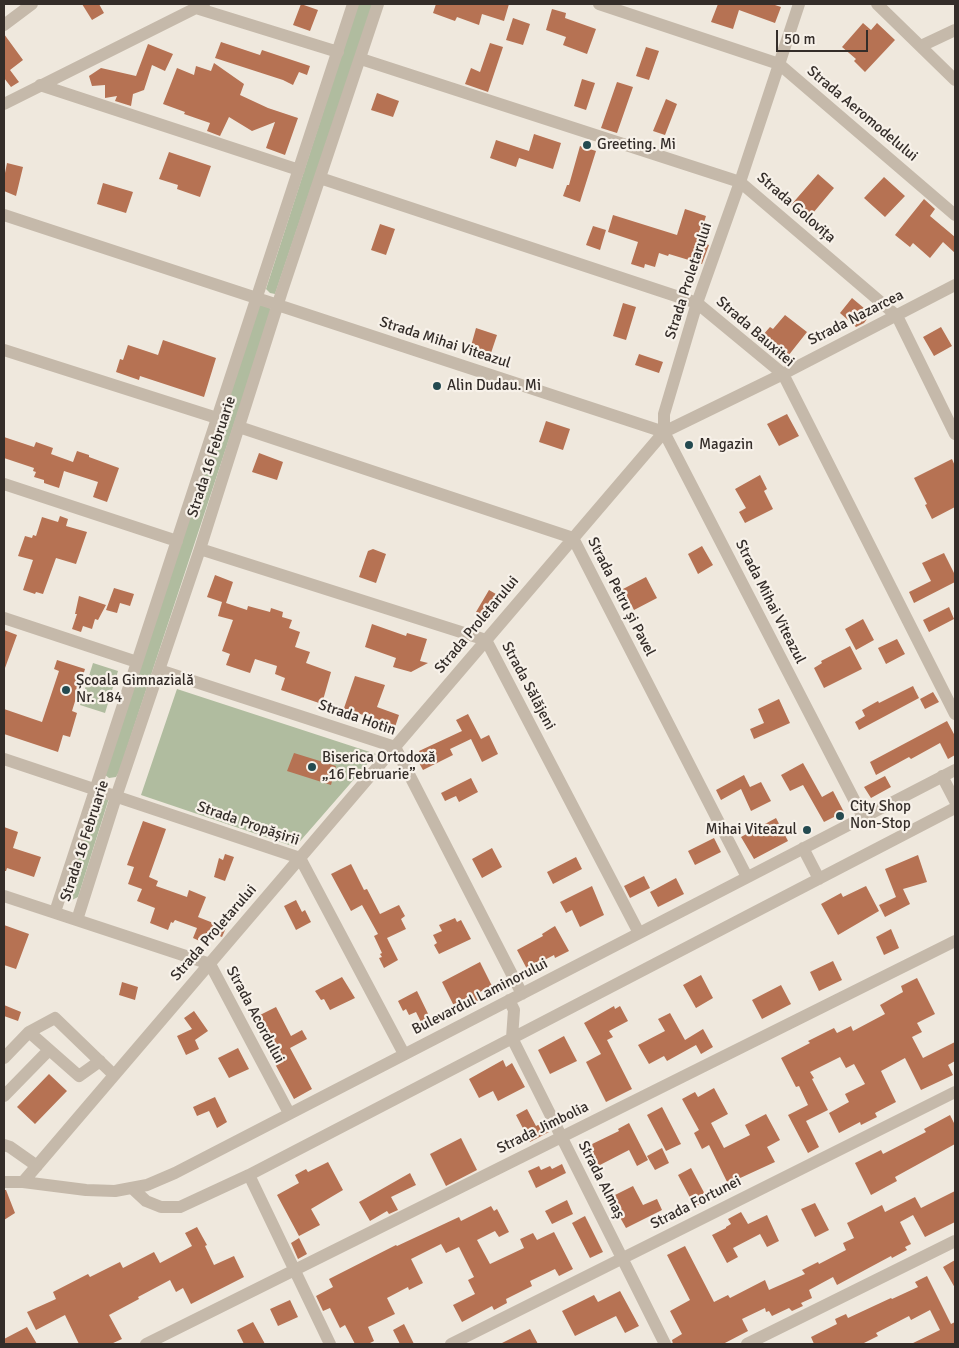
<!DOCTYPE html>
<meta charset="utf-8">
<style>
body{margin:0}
#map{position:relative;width:959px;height:1348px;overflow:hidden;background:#efe8dd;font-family:Signika,sans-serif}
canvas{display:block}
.frame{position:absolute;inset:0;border:5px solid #342d29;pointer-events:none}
.scale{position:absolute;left:776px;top:30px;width:92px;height:22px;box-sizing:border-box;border:2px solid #342d29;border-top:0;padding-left:6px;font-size:15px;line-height:18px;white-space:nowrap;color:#342d29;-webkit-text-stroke:4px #f7f1e9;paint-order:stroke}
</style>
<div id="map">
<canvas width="959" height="1348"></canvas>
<div class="frame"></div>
<div class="scale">50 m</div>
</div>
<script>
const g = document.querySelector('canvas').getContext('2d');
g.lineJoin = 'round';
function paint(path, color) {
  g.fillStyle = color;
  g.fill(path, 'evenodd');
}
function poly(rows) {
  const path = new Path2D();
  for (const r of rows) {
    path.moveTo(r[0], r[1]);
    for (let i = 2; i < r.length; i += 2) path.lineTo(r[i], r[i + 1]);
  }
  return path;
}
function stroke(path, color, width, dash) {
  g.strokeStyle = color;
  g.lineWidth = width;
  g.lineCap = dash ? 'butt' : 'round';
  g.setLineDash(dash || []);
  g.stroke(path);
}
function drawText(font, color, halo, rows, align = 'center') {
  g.font = font + ' Signika,sans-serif';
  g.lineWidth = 4.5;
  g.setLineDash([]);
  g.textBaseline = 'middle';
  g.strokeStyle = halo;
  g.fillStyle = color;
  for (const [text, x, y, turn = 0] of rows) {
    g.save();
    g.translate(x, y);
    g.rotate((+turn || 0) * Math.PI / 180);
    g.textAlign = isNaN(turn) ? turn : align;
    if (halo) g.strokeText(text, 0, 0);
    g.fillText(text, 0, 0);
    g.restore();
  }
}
const green = poly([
 [358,4,373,4,275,294,270,293,266,289],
 [267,299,271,312,119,772,116,777,109,778,104,774,255,310],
 [93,663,118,671,105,713,80,705],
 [177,689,376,754,295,847,141,795],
 [96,792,110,795,79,894,78,897,72,900,66,898]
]);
const building = poly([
 [82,4,99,4,104,13,92,20],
 [301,4,318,10,310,31,293,25],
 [436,4,509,4,504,21,482,14,479,25,457,17,455,21,433,13],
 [718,4,772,4,781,7,775,23,739,10,733,29,711,22],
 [552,9,566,13,565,18,596,29,587,54,563,45,566,37,546,30],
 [513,18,530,24,523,45,506,40],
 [863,23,871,30,877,23,895,40,865,72,854,61,856,59,842,47],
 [4,34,23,60,10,70,19,82,11,87,4,78],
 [221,42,260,55,262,50,310,66,307,75,299,72,293,85,283,80,215,58],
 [490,43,503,47,488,92,465,84,471,68,480,72],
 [148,44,173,54,165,71,152,65,144,90,133,94,131,106,115,101,117,96,105,98,105,85,92,86,89,76,101,68,136,76],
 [646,47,659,51,649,80,636,76],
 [214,63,244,84,240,95,268,108,298,118,285,155,266,148,275,122,252,131,229,117,220,136,207,131,210,123,184,114,185,112,163,104,177,68,194,75,196,66,211,71],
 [582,79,595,83,586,110,574,106],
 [617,82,633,87,617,133,601,128],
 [377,93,399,101,393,117,371,110],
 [666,99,677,104,665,135,653,131],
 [534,134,561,143,553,169,519,158,516,167,490,158,496,140,529,151],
 [580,146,596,151,580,202,563,196,567,185,569,185],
 [169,152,211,166,200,197,177,189,178,185,159,179],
 [7,163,23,167,16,196,4,191,4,178],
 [818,174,834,188,808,219,791,205],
 [884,177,905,196,885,217,864,198],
 [103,183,133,192,126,213,97,204],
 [924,199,935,209,930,216,955,237,955,253,943,242,930,258,913,243,910,247,895,235],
 [685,209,706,216,698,241,709,245,702,264,669,254,668,256,659,253,655,267,645,264,644,268,631,264,638,242,608,232,613,215,677,235],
 [380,224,395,229,386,255,371,250],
 [593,226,606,230,600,250,586,245],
 [852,298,871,314,864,323,856,327,840,313],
 [623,303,636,307,626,340,613,336],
 [785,315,807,332,788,356,762,336,770,327,773,329],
 [941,327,952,346,934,356,923,337],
 [476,328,497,335,491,353,471,346],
 [163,340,216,358,204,397,140,376,139,380,116,372,120,359,123,360,128,345,158,355],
 [639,354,663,362,659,373,635,365],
 [787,414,799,436,779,446,767,424],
 [546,421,570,429,563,450,539,442],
 [4,437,34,447,36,442,53,448,51,454,73,462,77,451,89,455,89,457,119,468,107,502,93,497,98,482,64,471,59,488,44,483,44,480,34,477,36,472,33,471,34,468,4,458],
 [259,453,283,462,277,480,252,472],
 [952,459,955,466,955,507,932,519,925,505,927,504,914,478],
 [760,475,767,489,764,491,773,509,745,523,739,512,746,508,735,489],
 [60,516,68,519,66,526,87,532,76,564,56,558,43,594,36,592,35,594,23,590,33,560,18,556,25,536,32,538,33,535,36,536,42,517,58,522],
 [702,546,713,565,698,574,688,554],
 [373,549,386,554,376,583,359,577,368,551],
 [944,553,955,575,955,582,914,603,909,592,931,581,922,563],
 [215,575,233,582,226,603,247,610,248,606,270,612,271,608,283,612,282,617,292,620,289,628,300,632,295,647,310,652,306,663,331,672,323,700,321,699,319,703,281,690,285,678,275,674,277,666,255,659,250,673,226,665,230,654,222,651,233,620,218,616,222,602,207,597],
 [646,577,657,598,634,610,623,589],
 [114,588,134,594,130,606,120,603,117,613,106,610],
 [489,590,501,597,488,619,476,612],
 [79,596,106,605,98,620,95,619,92,629,83,626,81,632,72,629,77,614,75,614],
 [949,607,954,619,929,632,923,620],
 [863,619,874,640,856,650,845,629],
 [372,624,406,636,407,633,427,639,420,661,428,663,411,672,393,667,396,658,365,647],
 [4,630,17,635,5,668,4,667],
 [897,639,905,654,886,664,878,648],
 [850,646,862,669,824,688,814,668,822,663,821,661],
 [57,660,85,669,72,711,77,713,70,737,63,735,58,752,4,734,4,709,42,722,59,671,54,669],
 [355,676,385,685,377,707,399,715,394,730,376,724,378,720,354,712,353,714,343,711],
 [913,686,919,698,859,730,855,722,865,716,862,710,878,701,879,703],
 [933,692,939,702,925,709,920,699],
 [779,699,790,723,754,739,750,729,764,723,758,709],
 [468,714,481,739,489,735,498,754,482,762,471,739,450,749,453,755,423,770,418,761,423,759,419,751,462,731,456,720],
 [947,721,955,736,955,755,948,759,940,743,911,759,909,757,876,775,870,762],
 [294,753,336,766,331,785,287,771],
 [803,763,822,797,833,791,844,812,824,822,803,785,790,791,781,775],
 [744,775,750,787,761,782,771,801,751,811,741,789,721,800,716,790],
 [885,776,891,787,871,798,864,787],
 [471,778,478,792,459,802,456,796,445,801,441,793],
 [776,818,788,841,754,859,741,837],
 [143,821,166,829,149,877,158,881,156,886,187,897,189,890,206,897,198,917,226,928,222,937,208,931,204,943,193,938,197,928,175,920,173,923,171,922,168,930,150,923,155,908,137,901,142,889,128,884,134,867,127,865],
 [4,827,18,832,13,848,41,857,34,877,7,868,6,871,4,871],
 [714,838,721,852,695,865,688,851],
 [492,848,502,867,482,878,472,859],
 [225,854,234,857,225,881,214,877,219,858,223,860],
 [918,855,927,882,903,889,910,904,885,917,879,905,896,897,885,869],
 [576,857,582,869,553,884,547,872],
 [351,864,364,890,367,889,380,914,399,905,405,916,401,919,406,929,387,938,398,960,384,968,379,958,382,957,380,954,382,953,374,936,378,934,362,905,351,911,331,874],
 [644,876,650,888,630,898,624,886],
 [676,878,684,894,658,907,650,892],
 [592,886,604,915,580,927,572,910,566,913,560,902],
 [866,886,879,911,838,935,821,904,841,893,843,897],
 [296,900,302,912,305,910,311,922,296,930,284,906],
 [455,918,457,922,461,920,471,939,439,954,434,945,437,943,433,935,442,931,439,925],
 [4,925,29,934,16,969,4,965],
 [555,926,569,951,555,958,554,955,527,969,517,950,543,936,542,934],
 [891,929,899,948,884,955,876,937],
 [833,961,842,980,819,991,810,972],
 [480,962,492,986,476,994,479,1000,457,1012,442,982],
 [701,975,713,998,696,1008,683,985],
 [342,977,355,998,330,1010,324,999,321,1000,315,991],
 [917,978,935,1014,917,1023,922,1032,912,1037,923,1058,955,1042,955,1061,948,1065,953,1075,921,1090,905,1058,881,1071,896,1102,875,1113,877,1117,861,1125,860,1122,839,1133,829,1113,849,1102,845,1094,865,1084,854,1064,846,1068,840,1057,810,1072,814,1078,812,1079,828,1110,806,1121,819,1147,808,1153,788,1115,808,1105,799,1086,796,1087,781,1058,810,1043,808,1041,834,1028,837,1033,851,1026,853,1031,885,1014,880,1005,903,992,901,986],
 [122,982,138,987,135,1000,119,995],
 [781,985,791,1004,762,1019,752,1000],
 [417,991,432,1022,423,1026,416,1012,409,1015,406,1009,403,1011,398,1001],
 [4,1005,21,1012,18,1021,4,1016],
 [614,1006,615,1009,620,1006,628,1021,609,1031,613,1037,607,1040,632,1089,606,1102,586,1062,601,1054,584,1023],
 [276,1007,291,1036,302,1030,307,1039,290,1048,312,1089,294,1099,275,1064,277,1064,263,1036,265,1035,256,1017],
 [194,1011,208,1031,195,1040,199,1049,186,1055,177,1036,192,1029,184,1018],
 [670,1013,685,1040,703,1029,713,1047,701,1054,696,1045,667,1061,664,1056,649,1064,638,1045,665,1031,658,1019],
 [564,1036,577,1061,550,1074,538,1050],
 [238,1048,249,1069,229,1078,218,1058],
 [503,1060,506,1067,512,1063,525,1087,498,1101,493,1091,479,1098,469,1079],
 [49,1074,67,1091,35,1124,17,1107],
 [714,1088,728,1114,711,1123,724,1148,750,1135,745,1125,766,1114,780,1140,767,1147,775,1162,738,1179,740,1183,730,1188,709,1145,702,1149,694,1133,699,1130,682,1099,695,1092,698,1097],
 [215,1097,227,1122,217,1128,209,1111,197,1116,193,1107],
 [662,1107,681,1144,666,1151,647,1115],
 [527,1109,536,1126,544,1122,549,1132,530,1142,516,1115],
 [950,1115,955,1125,955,1144,895,1177,897,1181,871,1195,855,1163,881,1150,883,1154,926,1132,924,1129],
 [629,1123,648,1160,637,1166,629,1150,598,1166,588,1146,619,1131,618,1129],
 [461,1138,477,1170,446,1186,430,1154],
 [662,1148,669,1163,655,1170,647,1156],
 [328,1162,343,1190,311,1209,320,1225,299,1236,277,1195,299,1183,295,1175,306,1169,308,1172],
 [562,1164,566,1173,536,1188,528,1171,539,1166,541,1170,550,1166,552,1169],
 [691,1168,708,1200,695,1207,678,1175],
 [410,1173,416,1185,391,1197,398,1210,389,1214,387,1211,370,1221,359,1202],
 [633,1186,643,1205,657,1199,662,1210,626,1228,609,1198],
 [4,1190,6,1190,15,1213,4,1220],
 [955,1191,955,1222,925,1237,913,1215,900,1222,911,1244,905,1247,907,1250,892,1258,891,1256,837,1285,833,1277,809,1290,812,1298,801,1303,803,1306,792,1311,789,1308,772,1316,769,1311,766,1312,765,1308,742,1319,748,1331,723,1344,673,1344,672,1340,682,1334,670,1311,690,1300,667,1255,685,1246,714,1302,728,1295,730,1298,765,1280,769,1290,805,1274,802,1270,818,1262,819,1264,846,1250,843,1243,854,1238,847,1223,882,1205,885,1212,915,1197,921,1208],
 [567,1200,573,1214,552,1224,545,1211],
 [815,1203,829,1230,815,1237,801,1209],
 [491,1206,494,1211,497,1209,509,1232,499,1237,495,1231,477,1240,490,1264,524,1248,520,1239,533,1233,537,1240,554,1232,573,1269,559,1276,555,1269,530,1281,532,1286,506,1299,507,1303,494,1310,492,1306,462,1322,453,1305,475,1294,468,1280,474,1277,459,1247,446,1253,441,1244,411,1259,423,1283,409,1290,408,1287,387,1298,395,1314,368,1327,374,1341,368,1344,355,1344,345,1325,340,1328,330,1308,323,1311,316,1296,333,1287,329,1279,396,1245,397,1246,459,1217,461,1221],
 [741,1212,748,1224,767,1215,779,1241,767,1247,760,1234,733,1248,738,1257,727,1263,712,1235,726,1228,726,1227,731,1224,728,1219],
 [585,1216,603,1252,590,1258,572,1223],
 [197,1227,207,1245,205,1246,214,1265,234,1256,244,1277,191,1304,183,1288,176,1292,170,1280,138,1297,139,1299,109,1315,122,1339,111,1344,79,1344,65,1315,36,1330,27,1312,56,1299,53,1292,88,1274,90,1277,120,1262,123,1268,154,1252,160,1263,192,1246,185,1233],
 [299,1238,307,1254,298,1259,291,1243],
 [955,1260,955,1288,943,1267],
 [927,1276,951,1324,955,1322,955,1344,911,1344,940,1330,930,1310,911,1320,909,1316,876,1333,878,1336,862,1344,814,1344,811,1337,837,1324,835,1319,846,1314,848,1318,891,1298,892,1299,918,1287,915,1282],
 [620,1291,639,1326,625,1333,616,1316,575,1336,562,1311,594,1295,598,1302],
 [290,1300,298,1317,278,1326,270,1309],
 [253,1322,265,1344,244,1344,237,1330],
 [404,1324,414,1344,400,1344,393,1330],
 [27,1327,37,1344,4,1344,4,1339],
 [530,1329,538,1344,500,1344]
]);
const minor = poly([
 [599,4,779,64,955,215],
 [877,4,955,80],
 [196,8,338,52],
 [4,25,32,4],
 [921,46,955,30],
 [361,59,740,182,897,316,955,434],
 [40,85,299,170],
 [4,104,204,4],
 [320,178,697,303,783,374,955,714],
 [4,215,664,432,863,817],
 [4,350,217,418],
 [239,427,573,538,747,877],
 [664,432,783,374,955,285],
 [4,484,177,541],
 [200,549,486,640,639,933],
 [4,618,137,662],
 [159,670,395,747,522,994],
 [4,759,300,858,404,1054],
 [942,776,955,801],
 [803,848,819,879],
 [4,896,210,964,289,1113],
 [55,912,353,4],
 [77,920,116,797,200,549,282,291,378,4],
 [509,1000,514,1010,512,1038,665,1344],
 [29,1032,79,1076,100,1061],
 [4,1058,29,1032,55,1018,114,1075],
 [4,1096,49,1050],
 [4,1145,10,1147,37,1166],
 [249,1175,330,1344],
 [4,1182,23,1182,86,1190,115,1191,147,1185,175,1173,955,770],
 [23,1182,664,432,664,414,697,303,740,182,799,4],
 [132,1188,146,1201,161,1207,180,1207,249,1175,955,808],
 [146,1344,955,941],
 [451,1344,955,1092],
 [747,1344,955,1241]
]);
const markers = [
 [587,145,5,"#244a50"],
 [437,386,5,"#244a50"],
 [689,445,5,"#244a50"],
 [66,690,5,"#244a50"],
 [312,767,5,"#244a50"],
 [840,816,5,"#244a50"],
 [807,830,5,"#244a50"]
];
const streetNames = [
 ["Strada Aeromodelului",862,114,40],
 ["Strada Golovița",796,208,41],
 ["Strada Proletarului",689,281,-72],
 ["Strada Nazarcea",856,318,-27],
 ["Strada Bauxitei",755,332,41],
 ["Strada Mihai Viteazul",445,343,18],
 ["Strada 16 Februarie",212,457,-72],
 ["Strada Petru și Pavel",621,597,63],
 ["Strada Mihai Viteazul",770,602,63],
 ["Strada Proletarului",477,625,-50],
 ["Strada Sălăjeni",528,686,62],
 ["Strada Hotin",357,718,19],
 ["Strada Propășirii",248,824,19],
 ["Strada 16 Februarie",85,841,-72],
 ["Strada Proletarului",214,933,-49],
 ["Bulevardul Laminorului",480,997,-27],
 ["Strada Acordului",255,1015,62],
 ["Strada Jimbolia",543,1128,-26],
 ["Strada Almaș",601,1180,63],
 ["Strada Fortunei",696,1203,-27]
];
const poiNames = [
 ["Greeting. Mi",597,145],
 ["Alin Dudau. Mi",447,386],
 ["Magazin",699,445],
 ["Școala Gimnazială",76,681],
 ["Nr. 184",76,698],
 ["Biserica Ortodoxă",322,758],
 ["„16 Februarie”",322,775],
 ["City Shop",850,807],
 ["Non-Stop",850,824],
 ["Mihai Viteazul",797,830,"right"]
];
paint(green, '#b0bc9f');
paint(building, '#b67253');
stroke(minor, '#c5b9aa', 12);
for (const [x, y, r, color] of markers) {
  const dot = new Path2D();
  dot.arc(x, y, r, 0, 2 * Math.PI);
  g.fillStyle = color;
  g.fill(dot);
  stroke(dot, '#f7f1e9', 2);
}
drawText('15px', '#342d29', '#f7f1e9', streetNames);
drawText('15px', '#342d29', '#f7f1e9', poiNames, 'left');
</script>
